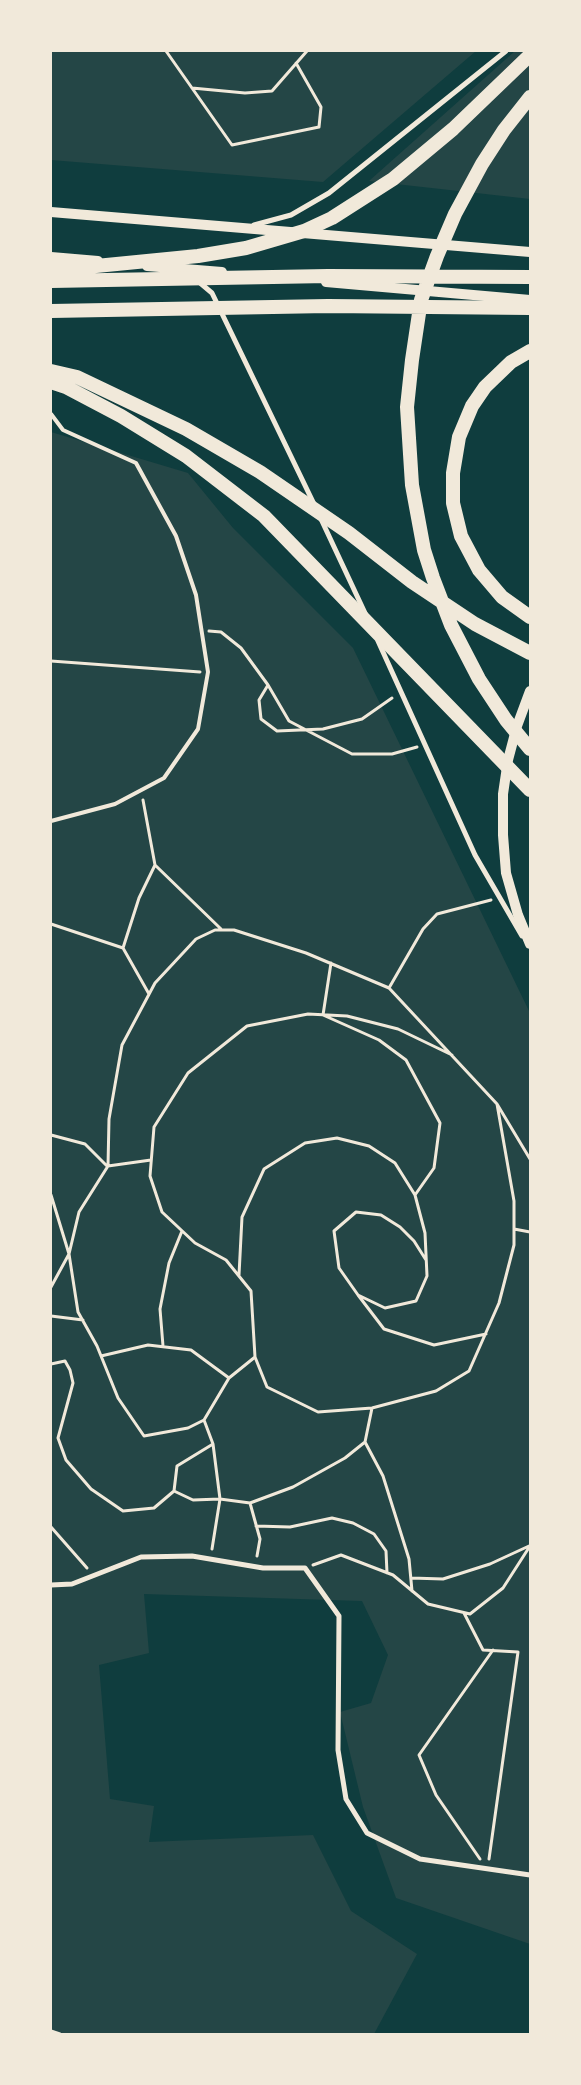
<!DOCTYPE html>
<style>
body{margin:0}
#map{position:relative;width:581px;height:2085px;overflow:hidden;background:#0f3d3e;font-family:"Varela Round",sans-serif}
canvas{display:block}
.frame{position:absolute;inset:0;border:52px solid #f1e9da;pointer-events:none}
</style>
<div id="map">
<canvas width="581" height="2085"></canvas>
<div class="frame"></div>
</div>
<script>
const g = document.querySelector('canvas').getContext('2d');
g.lineJoin = 'round';
function paint(path, color) {
  g.fillStyle = color;
  g.fill(path, 'evenodd');
}
function poly(rows) {
  const path = new Path2D();
  for (const r of rows) {
    path.moveTo(r[0], r[1]);
    for (let i = 2; i < r.length; i += 2) path.lineTo(r[i], r[i + 1]);
  }
  return path;
}
function stroke(path, color, width, dash) {
  g.strokeStyle = color;
  g.lineWidth = width;
  g.lineCap = dash ? 'butt' : 'round';
  g.setLineDash(dash || []);
  g.stroke(path);
}
const green = poly([
 [51,51,476,51,323,182,51,160],
 [515,51,530,51,530,199,369,181],
 [51,432,188,473,233,528,353,648,530,1013,530,1944,396,1898,363,1807,340,1712,371,1703,388,1655,362,1601,144,1594,149,1653,99,1665,110,1799,154,1806,149,1842,313,1835,351,1911,417,1954,374,2034,51,2034]
]);
const path = poly([
 [166,51,232,145,319,127,321,107,296,63],
 [192,88,245,93,272,91,307,51],
 [209,631,221,632,241,648,268,685,289,721,352,754,392,754,417,747],
 [51,661,200,672],
 [268,685,259,700,261,719,277,731,323,729,362,719,392,698],
 [143,800,155,865,221,929],
 [51,924,123,948,149,994],
 [123,948,139,898,155,865],
 [331,963,323,1015,379,1040,406,1060,440,1123,434,1168,415,1195],
 [389,988,423,929,437,914,491,900],
 [452,1055,398,1029,347,1016,308,1014,247,1026,188,1073,154,1127,150,1176,162,1212,195,1243,226,1260,251,1291,255,1357,267,1387,318,1412,372,1408,436,1391,469,1371,499,1303,514,1245,514,1201,497,1104],
 [51,1135,85,1144,107,1166],
 [108,1166,151,1160],
 [51,1195,69,1254,78,1312,97,1346,118,1398,144,1436,188,1428,204,1420,229,1378,255,1357],
 [514,1229,530,1232],
 [239,1275,242,1217,264,1169,305,1143,337,1138,369,1146,395,1163,415,1195,425,1233,427,1276,416,1301,385,1308,358,1295,339,1268,334,1231,356,1212,381,1215,400,1227,414,1241,426,1260],
 [51,1287,69,1254,79,1212,108,1166,109,1119,122,1045,155,983,196,939,215,930,234,930,306,953,389,988,497,1104,530,1159],
 [358,1295,384,1329,434,1345,486,1334],
 [51,1316,83,1320],
 [163,1346,160,1309,169,1263,182,1231],
 [101,1356,148,1345,191,1350,229,1378],
 [51,1364,65,1361,70,1370,73,1383,58,1438,66,1460,91,1489,123,1511,154,1508,174,1491,177,1466,213,1444],
 [372,1408,365,1442,383,1476,409,1559,412,1591],
 [204,1420,213,1444,220,1499,212,1549],
 [174,1491,193,1500,220,1499,250,1503,293,1487,345,1458,365,1442],
 [250,1503,260,1539,257,1556],
 [256,1526,290,1527,332,1518,353,1523,374,1534,386,1551,387,1573],
 [51,1527,87,1568],
 [313,1565,341,1555,393,1575,428,1604,470,1614,503,1588,530,1546],
 [411,1578,443,1579,490,1564,529,1546],
 [464,1613,483,1650,518,1652,489,1859],
 [480,1859,436,1795,419,1755,493,1650],
 [51,2031,60,2034]
]);
const service = poly([
 [51,414,63,430,136,463,176,536,196,595,208,672,198,729,164,778,115,804,51,821]
]);
const minor = poly([
 [254,225,291,215,329,193,506,51],
 [199,282,212,293,314,504],
 [321,519,365,613],
 [378,641,475,855,522,936],
 [51,1585,72,1584,141,1557,192,1556,263,1568,305,1568,339,1616,338,1750,346,1799,367,1833,420,1859,530,1875]
]);
const secondary = poly([
 [51,212,530,252],
 [51,257,98,261],
 [147,266,222,272],
 [326,282,530,300],
 [530,691,517,726,508,760,503,794,503,835,506,873,518,915,530,944]
]);
const trunk = poly([
 [530,97,504,130,482,164,455,214,437,256,421,300,412,360,407,407,412,485,424,550,433,578,451,625,479,679,506,720,530,749],
 [51,268,86,267,198,256,246,248,304,231,332,218,393,179,453,129,530,55],
 [51,281,328,276,530,277],
 [51,311,328,306,530,308],
 [530,351,511,362,485,387,472,406,459,437,453,473,453,503,461,536,479,570,502,597,530,617],
 [51,371,77,377,186,429,260,472,349,533,412,582,475,624,530,653],
 [51,382,66,387,121,416,186,456,264,516,530,790]
]);
paint(green, '#244646');
stroke(path, '#f1e9da', 3);
stroke(service, '#f1e9da', 4);
stroke(minor, '#f1e9da', 5);
stroke(secondary, '#f1e9da', 10);
stroke(trunk, '#f1e9da', 14);
</script>
